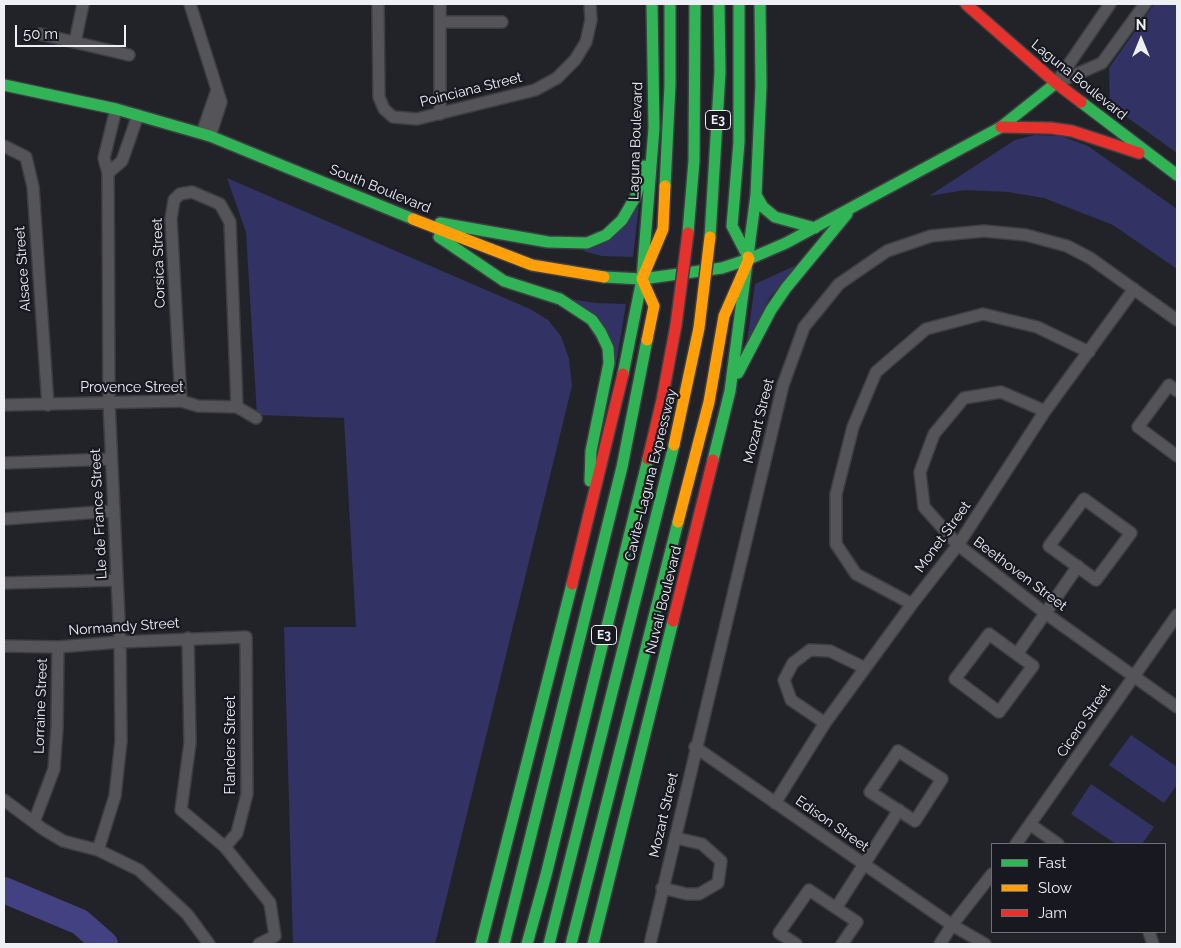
<!DOCTYPE html>
<meta charset="utf-8">
<style>
body{margin:0}
#map{position:relative;width:1181px;height:948px;overflow:hidden;background:#222328;font-family:Raleway,sans-serif}
canvas{display:block}
.frame{position:absolute;inset:0;border:5px solid #eff0f6;pointer-events:none}
.legend{position:absolute;left:991px;top:843px;width:175px;height:90px;box-sizing:border-box;background:#171820;border:1px solid #6d6e76;margin:0;padding:6px 9px;list-style:none;font-size:15px;color:#eff0f6}
.legend li{display:flex;align-items:center;gap:10px;height:25px}
.legend b{width:25px;border:1px solid #6d6e76}
.north{position:absolute;left:1116px;top:15px;width:50px;height:50px;-webkit-text-stroke:4px #171820;paint-order:stroke;rotate:0deg;font-size:14px;font-weight:700;line-height:20px;text-align:center;color:#eff0f6}
.north::after{content:'';display:block;margin:auto;width:18px;height:22px;background:#eff0f6;clip-path:polygon(50% 0,100% 100%,50% 72%,0 100%)}
.scale{position:absolute;left:15px;top:25px;width:111px;height:22px;box-sizing:border-box;border:2px solid #eff0f6;border-top:0;padding-left:6px;font-size:15px;line-height:18px;white-space:nowrap;color:#eff0f6;-webkit-text-stroke:4px #171820;paint-order:stroke}
</style>
<div id="map">
<canvas width="1181" height="948"></canvas>
<div class="frame"></div>
<ul class="legend">
<li><b style="height:6px;background:#30b455"></b>Fast</li>
<li><b style="height:6px;background:#ff9f0a"></b>Slow</li>
<li><b style="height:6px;background:#e5322d"></b>Jam</li>
</ul>
<div class="north">N</div>
<div class="scale">50 m</div>
</div>
<script>
const g = document.querySelector('canvas').getContext('2d');
g.lineJoin = 'round';
function paint(path, color) {
  g.fillStyle = color;
  g.fill(path, 'evenodd');
}
function poly(rows) {
  const path = new Path2D();
  for (const r of rows) {
    path.moveTo(r[0], r[1]);
    for (let i = 2; i < r.length; i += 2) path.lineTo(r[i], r[i + 1]);
  }
  return path;
}
function stroke(path, color, width, dash) {
  g.strokeStyle = color;
  g.lineWidth = width;
  g.lineCap = dash ? 'butt' : 'round';
  g.setLineDash(dash || []);
  g.stroke(path);
}
function drawText(font, color, halo, rows, align = 'center') {
  g.font = font + ' Raleway,sans-serif';
  g.lineWidth = 4.5;
  g.setLineDash([]);
  g.textBaseline = 'middle';
  g.strokeStyle = halo;
  g.fillStyle = color;
  for (const [text, x, y, turn = 0] of rows) {
    g.save();
    g.translate(x, y);
    g.rotate((+turn || 0) * Math.PI / 180);
    g.textAlign = isNaN(turn) ? turn : align;
    if (halo) g.strokeText(text, 0, 0);
    g.fillText(text, 0, 0);
    g.restore();
  }
}
const green = poly([
 [1154,4,1177,4,1177,153,1110,105,1109,68],
 [1035,135,1061,136,1088,146,1177,209,1177,269,1113,225,1044,198,1008,192,965,190,929,196,1015,140],
 [227,178,530,309,548,320,561,336,569,359,572,386,435,944,293,944,284,627,356,627,344,418,257,415,246,232],
 [639,204,633,257,602,256,583,251,605,242],
 [801,263,770,297,747,342,755,284],
 [571,299,594,303,626,304,615,370],
 [1131,735,1177,767,1177,785,1164,803,1109,765],
 [1091,784,1154,827,1142,844,1116,844,1071,814]
]);
const river = poly([
 [4,890,80,922,105,944]
]);
const street = poly([
 [190,4,221,102,210,136],
 [378,4,379,97,384,109,393,117,417,119,535,90,557,78,575,60,586,42,591,20,590,4],
 [440,22,502,22],
 [40,34,129,55],
 [75,42,83,4],
 [1056,83,1102,63,1145,4],
 [1056,83,1110,4],
 [440,114,440,4],
 [202,133,217,90],
 [4,146,26,157,33,187,48,405],
 [108,173,122,161,138,115],
 [1177,391,1169,385,1138,427,1177,456],
 [181,401,171,219,174,200,180,194,192,192,220,204,230,222,237,407],
 [4,405,181,401,198,406,237,407,256,418],
 [1045,411,1001,392,964,398,934,434,920,472,924,507,958,545,1045,613,1177,707],
 [4,463,111,459],
 [1084,499,1131,533,1096,580,1049,546,1084,499],
 [4,519,113,511],
 [4,583,117,580],
 [912,604,856,574,836,544,836,494,853,427,876,372,926,329,983,314,1037,327,1089,352],
 [989,634,1033,666,999,712,955,679,989,634],
 [188,638,190,743,181,810,225,847,270,903,275,936,259,944],
 [4,646,58,647,120,642,246,637,247,794,237,833,225,847],
 [1017,654,1078,566],
 [825,723,791,700,784,680,793,663,810,650,830,651,865,668],
 [695,747,952,925,985,944],
 [898,751,942,779,915,821,870,792,898,751],
 [4,800,43,829,63,841,98,850,139,870,187,914,209,944],
 [775,803,825,723,912,604,958,545,1045,411,1134,289],
 [34,822,54,769,57,728,58,647],
 [1031,825,1058,844],
 [1016,844,1177,615],
 [98,850,115,796,121,741,120,642,109,402,108,173,104,158,116,109],
 [662,888,687,894,699,894,718,883,721,861,702,844,676,838],
 [836,908,899,810],
 [1149,932,1153,944],
 [650,944,783,385,804,327,839,284,887,251,931,236,984,231,1026,235,1067,246,1090,258,1177,320],
 [796,944,779,933,809,890,857,922,842,944],
 [940,944,952,925,992,874]
]);
const fast = poly([
 [739,4,739,142,732,226,748,257],
 [4,85,116,109,210,136,413,219],
 [1081,102,1177,175],
 [665,186,670,85,670,4],
 [756,195,763,207,775,217,815,228],
 [440,223,548,242,587,243,606,235,622,220,636,196,644,166],
 [688,233,694,161,695,4],
 [439,237,504,281,560,299,592,320,601,333,608,348,609,363,591,451,590,481],
 [710,237,720,72,719,4],
 [604,277,642,279,722,268,749,259,786,243,1001,127,1056,83],
 [738,373,771,310,786,288,847,214],
 [623,374,642,279,654,128,652,4],
 [713,460,730,391,756,195,761,86,760,4],
 [481,944,572,584],
 [504,944,622,467,647,340],
 [527,944,546,875,648,459],
 [549,944,674,445],
 [571,944,678,522],
 [593,944,673,621]
]);
const slow = poly([
 [413,219,532,265,604,277],
 [647,340,654,306,642,279,663,229,665,186],
 [674,445,699,328],
 [678,522,709,402,724,316,749,259,748,257]
]);
const jam = poly([
 [966,4,1056,83,1081,102],
 [1001,127,1051,128,1072,131,1139,153],
 [648,459,662,400,676,325],
 [572,584,623,374],
 [673,621,713,460]
]);
const slowBridge = poly([
 [699,328,710,237]
]);
const jamBridge = poly([
 [676,325,688,233]
]);
const shields = [
 [718,120,25],
 [604,635,25]
];
const shieldNames = [
 ["E3",718,120],
 ["E3",604,635]
];
const streetNames = [
 ["Laguna Boulevard",1079,80,39],
 ["Poinciana Street",471,90,-14],
 ["Laguna Boulevard",636,141,-88],
 ["South Boulevard",380,189,22],
 ["Corsica Street",159,263,-92],
 ["Alsace Street",23,269,-94],
 ["Provence Street",132,388],
 ["Mozart Street",759,421,-76],
 ["Cavite–Laguna Expressway",651,475,-76],
 ["Lle de France Street",99,514,-93],
 ["Monet Street",943,537,-54],
 ["Beethoven Street",1020,574,37],
 ["Nuvali Boulevard",664,600,-76],
 ["Normandy Street",124,627,-4],
 ["Lorraine Street",41,706,-88],
 ["Cicero Street",1084,721,-56],
 ["Flanders Street",231,745,-90],
 ["Mozart Street",664,815,-77],
 ["Edison Street",832,824,35]
];
paint(green, '#333264');
stroke(river, '#444183', 26);
stroke(street, '#3d3e42', 14);
stroke(fast, '#3d3e42', 14);
stroke(slow, '#3d3e42', 14);
stroke(jam, '#3d3e42', 14);
stroke(street, '#555559', 11);
stroke(fast, '#30b455', 11);
stroke(slow, '#ff9f0a', 11);
stroke(jam, '#e5322d', 11);
stroke(slowBridge, '#3d3e42', 14, []);
stroke(jamBridge, '#3d3e42', 14, []);
stroke(slowBridge, '#ff9f0a', 11);
stroke(jamBridge, '#e5322d', 11);
for (const [x, y, w] of shields) {
  const box = new Path2D();
  box.roundRect(x - w / 2, y - 9.5, w, 19, 4);
  g.fillStyle = '#171820';
  g.fill(box);
  stroke(box, '#eff0f6', 1);
}
drawText('bold 12px', '#eff0f6', null, shieldNames);
drawText('14px', '#eff0f6', '#171820', streetNames);
</script>
